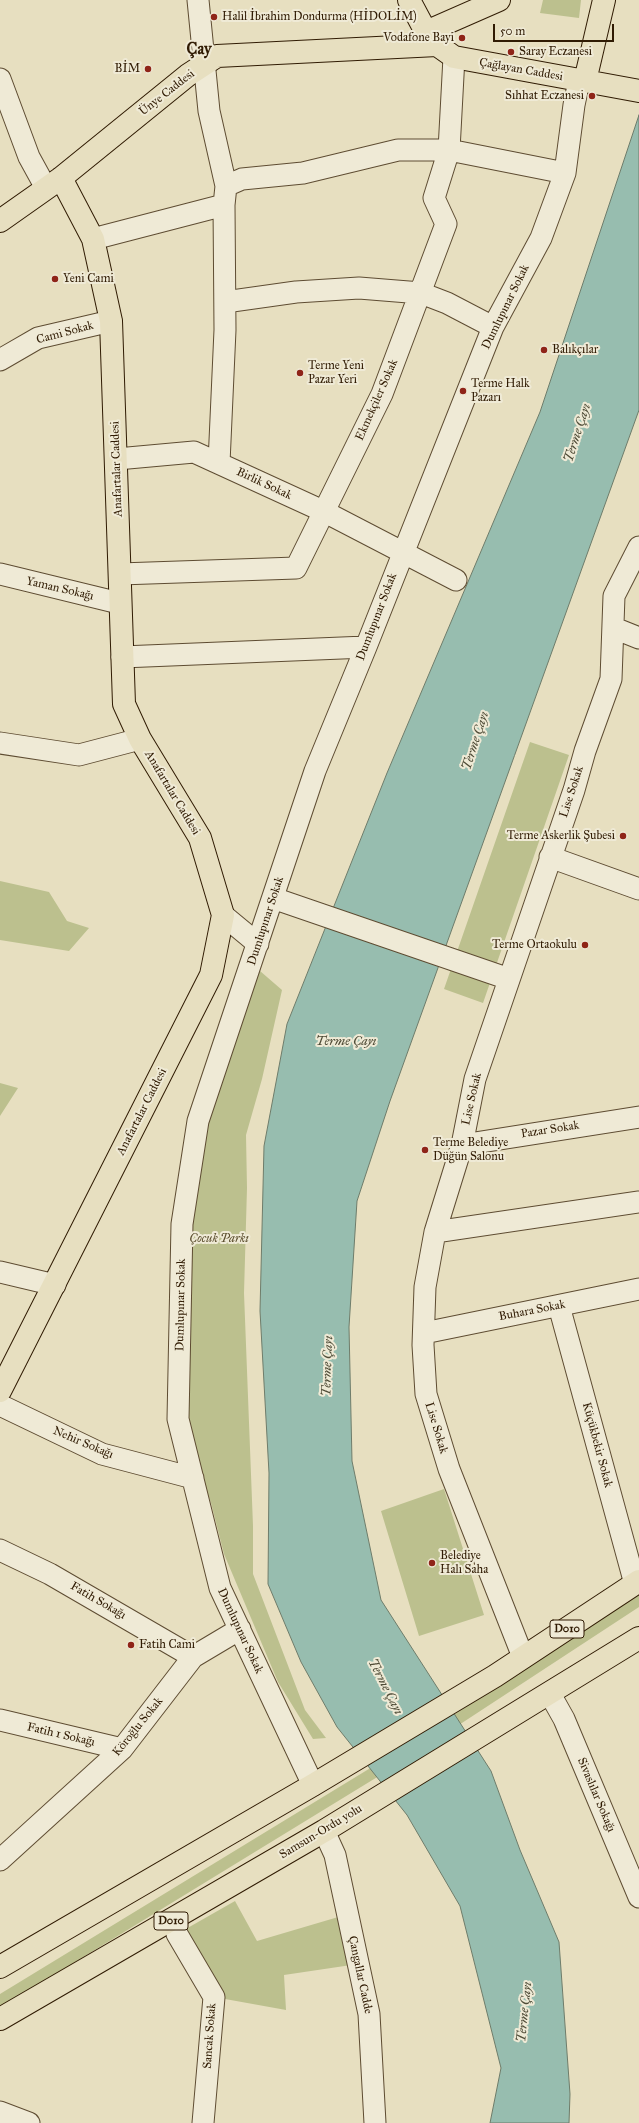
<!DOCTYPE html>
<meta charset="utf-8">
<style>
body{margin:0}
#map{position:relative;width:639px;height:2123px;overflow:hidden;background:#e7dfc0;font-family:"IM FELL Great Primer",serif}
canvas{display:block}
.scale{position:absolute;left:493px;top:24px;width:121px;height:18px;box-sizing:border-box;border:2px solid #301b03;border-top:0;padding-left:5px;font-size:12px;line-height:14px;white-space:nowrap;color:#301b03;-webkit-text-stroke:3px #efead6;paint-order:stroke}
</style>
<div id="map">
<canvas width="639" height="2123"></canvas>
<div class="scale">50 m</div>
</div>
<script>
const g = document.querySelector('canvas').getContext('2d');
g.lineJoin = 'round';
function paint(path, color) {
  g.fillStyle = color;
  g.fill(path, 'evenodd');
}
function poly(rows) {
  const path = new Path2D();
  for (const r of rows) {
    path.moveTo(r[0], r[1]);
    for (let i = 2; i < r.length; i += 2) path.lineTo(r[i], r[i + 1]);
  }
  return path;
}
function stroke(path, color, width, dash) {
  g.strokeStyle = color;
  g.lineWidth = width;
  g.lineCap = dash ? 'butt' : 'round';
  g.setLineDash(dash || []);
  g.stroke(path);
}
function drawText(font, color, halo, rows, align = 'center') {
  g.font = font + ' "IM FELL Great Primer",serif';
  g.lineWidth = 4;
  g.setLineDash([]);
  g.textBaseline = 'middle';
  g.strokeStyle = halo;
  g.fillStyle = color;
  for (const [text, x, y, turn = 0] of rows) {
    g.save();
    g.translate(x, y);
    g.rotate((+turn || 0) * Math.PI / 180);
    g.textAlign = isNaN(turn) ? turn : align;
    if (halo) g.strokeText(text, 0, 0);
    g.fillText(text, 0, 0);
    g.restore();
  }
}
const green = poly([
 [543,0,581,0,579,18,540,13],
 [530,742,569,755,483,1003,444,989],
 [0,881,49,892,67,921,89,928,69,951,0,940],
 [245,958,282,990,262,1079,246,1135,247,1188,244,1293,253,1526,253,1574,305,1710,326,1738,313,1739,278,1682,224,1554,211,1503,189,1441,185,1382,193,1187],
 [0,1083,18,1088,0,1116],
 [444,1489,484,1615,419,1636,381,1511],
 [639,1595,639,1607,410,1757,0,2008,0,1994,377,1764],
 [235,1901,257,1941,345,1915,358,1964,284,1975,286,2010,214,1997,177,1934]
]);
const water = poly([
 [639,115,639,410,390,1101,357,1201,349,1327,352,1461,381,1600,491,1771,520,1850,559,1942,570,2094,569,2123,490,2123,501,2068,460,1906,407,1815,337,1727,301,1662,268,1584,269,1473,260,1311,264,1146,287,1024,387,773,540,412,639,115]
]);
const minor = poly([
 [198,0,209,111,226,186,224,205,225,330,219,463],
 [0,79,29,157,46,188],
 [226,186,242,179,303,173,398,150,449,150,565,173],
 [93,239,224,205],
 [225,302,296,292,359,288,421,293,447,303,493,327],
 [0,360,38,338,111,321],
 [117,459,194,452,325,512,456,580],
 [0,574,119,603],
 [120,574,296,568,382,394,446,224,434,198,449,150,454,57],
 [614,628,639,638],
 [122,657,366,647],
 [0,743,79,755,140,739],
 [550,857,639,889],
 [273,898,509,979],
 [223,915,258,944],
 [462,1145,639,1117],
 [435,1232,639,1202],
 [0,1272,55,1285],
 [559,1306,635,1584],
 [424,1333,639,1289],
 [0,1405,102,1454,193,1478],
 [0,1550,50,1574,193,1657],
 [523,1657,449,1469,426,1394,423,1345,425,1287,435,1232,462,1145,475,1079,574,790,585,751,611,679,614,596,639,547],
 [550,1694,564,1719,639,1897],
 [0,1720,122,1749],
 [313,1785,220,1588,178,1419,182,1224,198,1121,315,771,366,647,493,327,541,238,565,173,574,105,578,86,585,81],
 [324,1831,335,1855,369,2014,375,2123],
 [0,1860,122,1749,193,1657,240,1629],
 [177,1934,214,1997,203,2123],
 [0,2112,29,2123]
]);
const major = poly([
 [409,0,426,32,437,45,454,57,639,91],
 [426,32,499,0],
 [585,81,604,0],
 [0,221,61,178,188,75,217,56,437,45],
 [0,1391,211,975,223,915,200,838,140,739,124,704,111,321,93,239,61,178]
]);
const highway = poly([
 [0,1967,313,1785,495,1676,639,1581],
 [0,2019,324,1831,639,1638]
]);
const markers = [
 [214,17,4,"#8f2418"],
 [462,38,4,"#8f2418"],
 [511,52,4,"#8f2418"],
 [148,69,4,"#8f2418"],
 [592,96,4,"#8f2418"],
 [55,279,4,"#8f2418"],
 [544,350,4,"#8f2418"],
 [300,373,4,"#8f2418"],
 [463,391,4,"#8f2418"],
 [623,836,4,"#8f2418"],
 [585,945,4,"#8f2418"],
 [425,1150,4,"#8f2418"],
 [432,1563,4,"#8f2418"],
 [131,1645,4,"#8f2418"]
];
const shields = [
 [567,1629,34],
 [171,1921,34]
];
const shieldNames = [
 ["D010",567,1629],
 ["D010",171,1921]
];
const poiNames = [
 ["Halil İbrahim Dondurma (HİDOLİM)",222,17],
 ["Vodafone Bayi",454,38,"right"],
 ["Saray Eczanesi",519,52],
 ["BİM",140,69,"right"],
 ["Sıhhat Eczanesi",584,96,"right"],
 ["Yeni Cami",63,279],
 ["Balıkçılar",552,350],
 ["Terme Yeni",308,366],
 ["Pazar Yeri",308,380],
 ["Terme Halk",471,384],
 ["Pazarı",471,398],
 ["Terme Askerlik Şubesi",615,836,"right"],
 ["Terme Ortaokulu",577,945,"right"],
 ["Terme Belediye",433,1143],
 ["Düğün Salonu",433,1157],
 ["Belediye",440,1556],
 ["Halı Saha",440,1570],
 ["Fatih Cami",139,1645]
];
const streetNames = [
 ["Çağlayan Caddesi",521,70,10],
 ["Ünye Caddesi",167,93,-38],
 ["Dumlupınar Sokak",506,307,-64],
 ["Cami Sokak",65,333,-15],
 ["Ekmekçiler Sokak",377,400,-66],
 ["Anafartalar Caddesi",117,469,-92],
 ["Birlik Sokak",264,484,25],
 ["Yaman Sokağı",60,589,13],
 ["Dumlupınar Sokak",377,617,-69],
 ["Lise Sokak",572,792,-72],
 ["Anafartalar Caddesi",172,793,59],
 ["Dumlupınar Sokak",266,921,-72],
 ["Lise Sokak",472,1099,-77],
 ["Anafartalar Caddesi",142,1112,-63],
 ["Pazar Sokak",550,1130,-9],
 ["Dumlupınar Sokak",181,1305,-89],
 ["Buhara Sokak",532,1311,-11],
 ["Lise Sokak",436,1428,73],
 ["Nehir Sokağı",83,1443,23],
 ["Küçükbekir Sokak",597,1445,75],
 ["Fatih Sokağı",98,1601,30],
 ["Dumlupınar Sokak",240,1631,65],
 ["Köroğlu Sokak",138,1727,-51],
 ["Fatih 1 Sokağı",61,1735,13],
 ["Sivaslılar Sokağı",596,1795,67],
 ["Samsun-Ordu yolu",321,1832,-31],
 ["Çangallar Cadde",360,1975,78],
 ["Sancak Sokak",210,2036,-86]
];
const parkNames = [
 ["Çocuk Parkı",219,1239]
];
const waterNames = [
 ["Terme Çayı",578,433,-72],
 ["Terme Çayı",476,741,-72],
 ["Terme Çayı",346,1042],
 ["Terme Çayı",328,1366,-88],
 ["Terme Çayı",385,1687,63],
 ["Terme Çayı",525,2012,-84]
];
const districtNames = [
 ["Çay",199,50]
];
paint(green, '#bcc08e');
paint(water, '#97bdaf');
stroke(water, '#6e7c6a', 1);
stroke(minor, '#5e4c32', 23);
stroke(major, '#301b03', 24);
stroke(highway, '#301b03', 24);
stroke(minor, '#efead6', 21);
stroke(major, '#e7dfc0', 22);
stroke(highway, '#e7dfc0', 22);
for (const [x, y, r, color] of markers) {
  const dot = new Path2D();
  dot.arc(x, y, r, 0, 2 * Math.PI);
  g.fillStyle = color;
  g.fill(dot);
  stroke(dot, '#efead6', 1.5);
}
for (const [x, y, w] of shields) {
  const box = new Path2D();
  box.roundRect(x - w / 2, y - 9, w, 18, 3);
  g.fillStyle = '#efead6';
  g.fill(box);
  stroke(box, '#301b03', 1);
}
drawText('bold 11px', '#301b03', null, shieldNames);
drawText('12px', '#301b03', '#efead6', poiNames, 'left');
drawText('12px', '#301b03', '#efead6', streetNames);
drawText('italic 12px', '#5a4d2d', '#efead6', parkNames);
drawText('italic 13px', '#4f4c37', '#efead6', waterNames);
drawText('bold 16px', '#301b03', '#efead6', districtNames);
</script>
